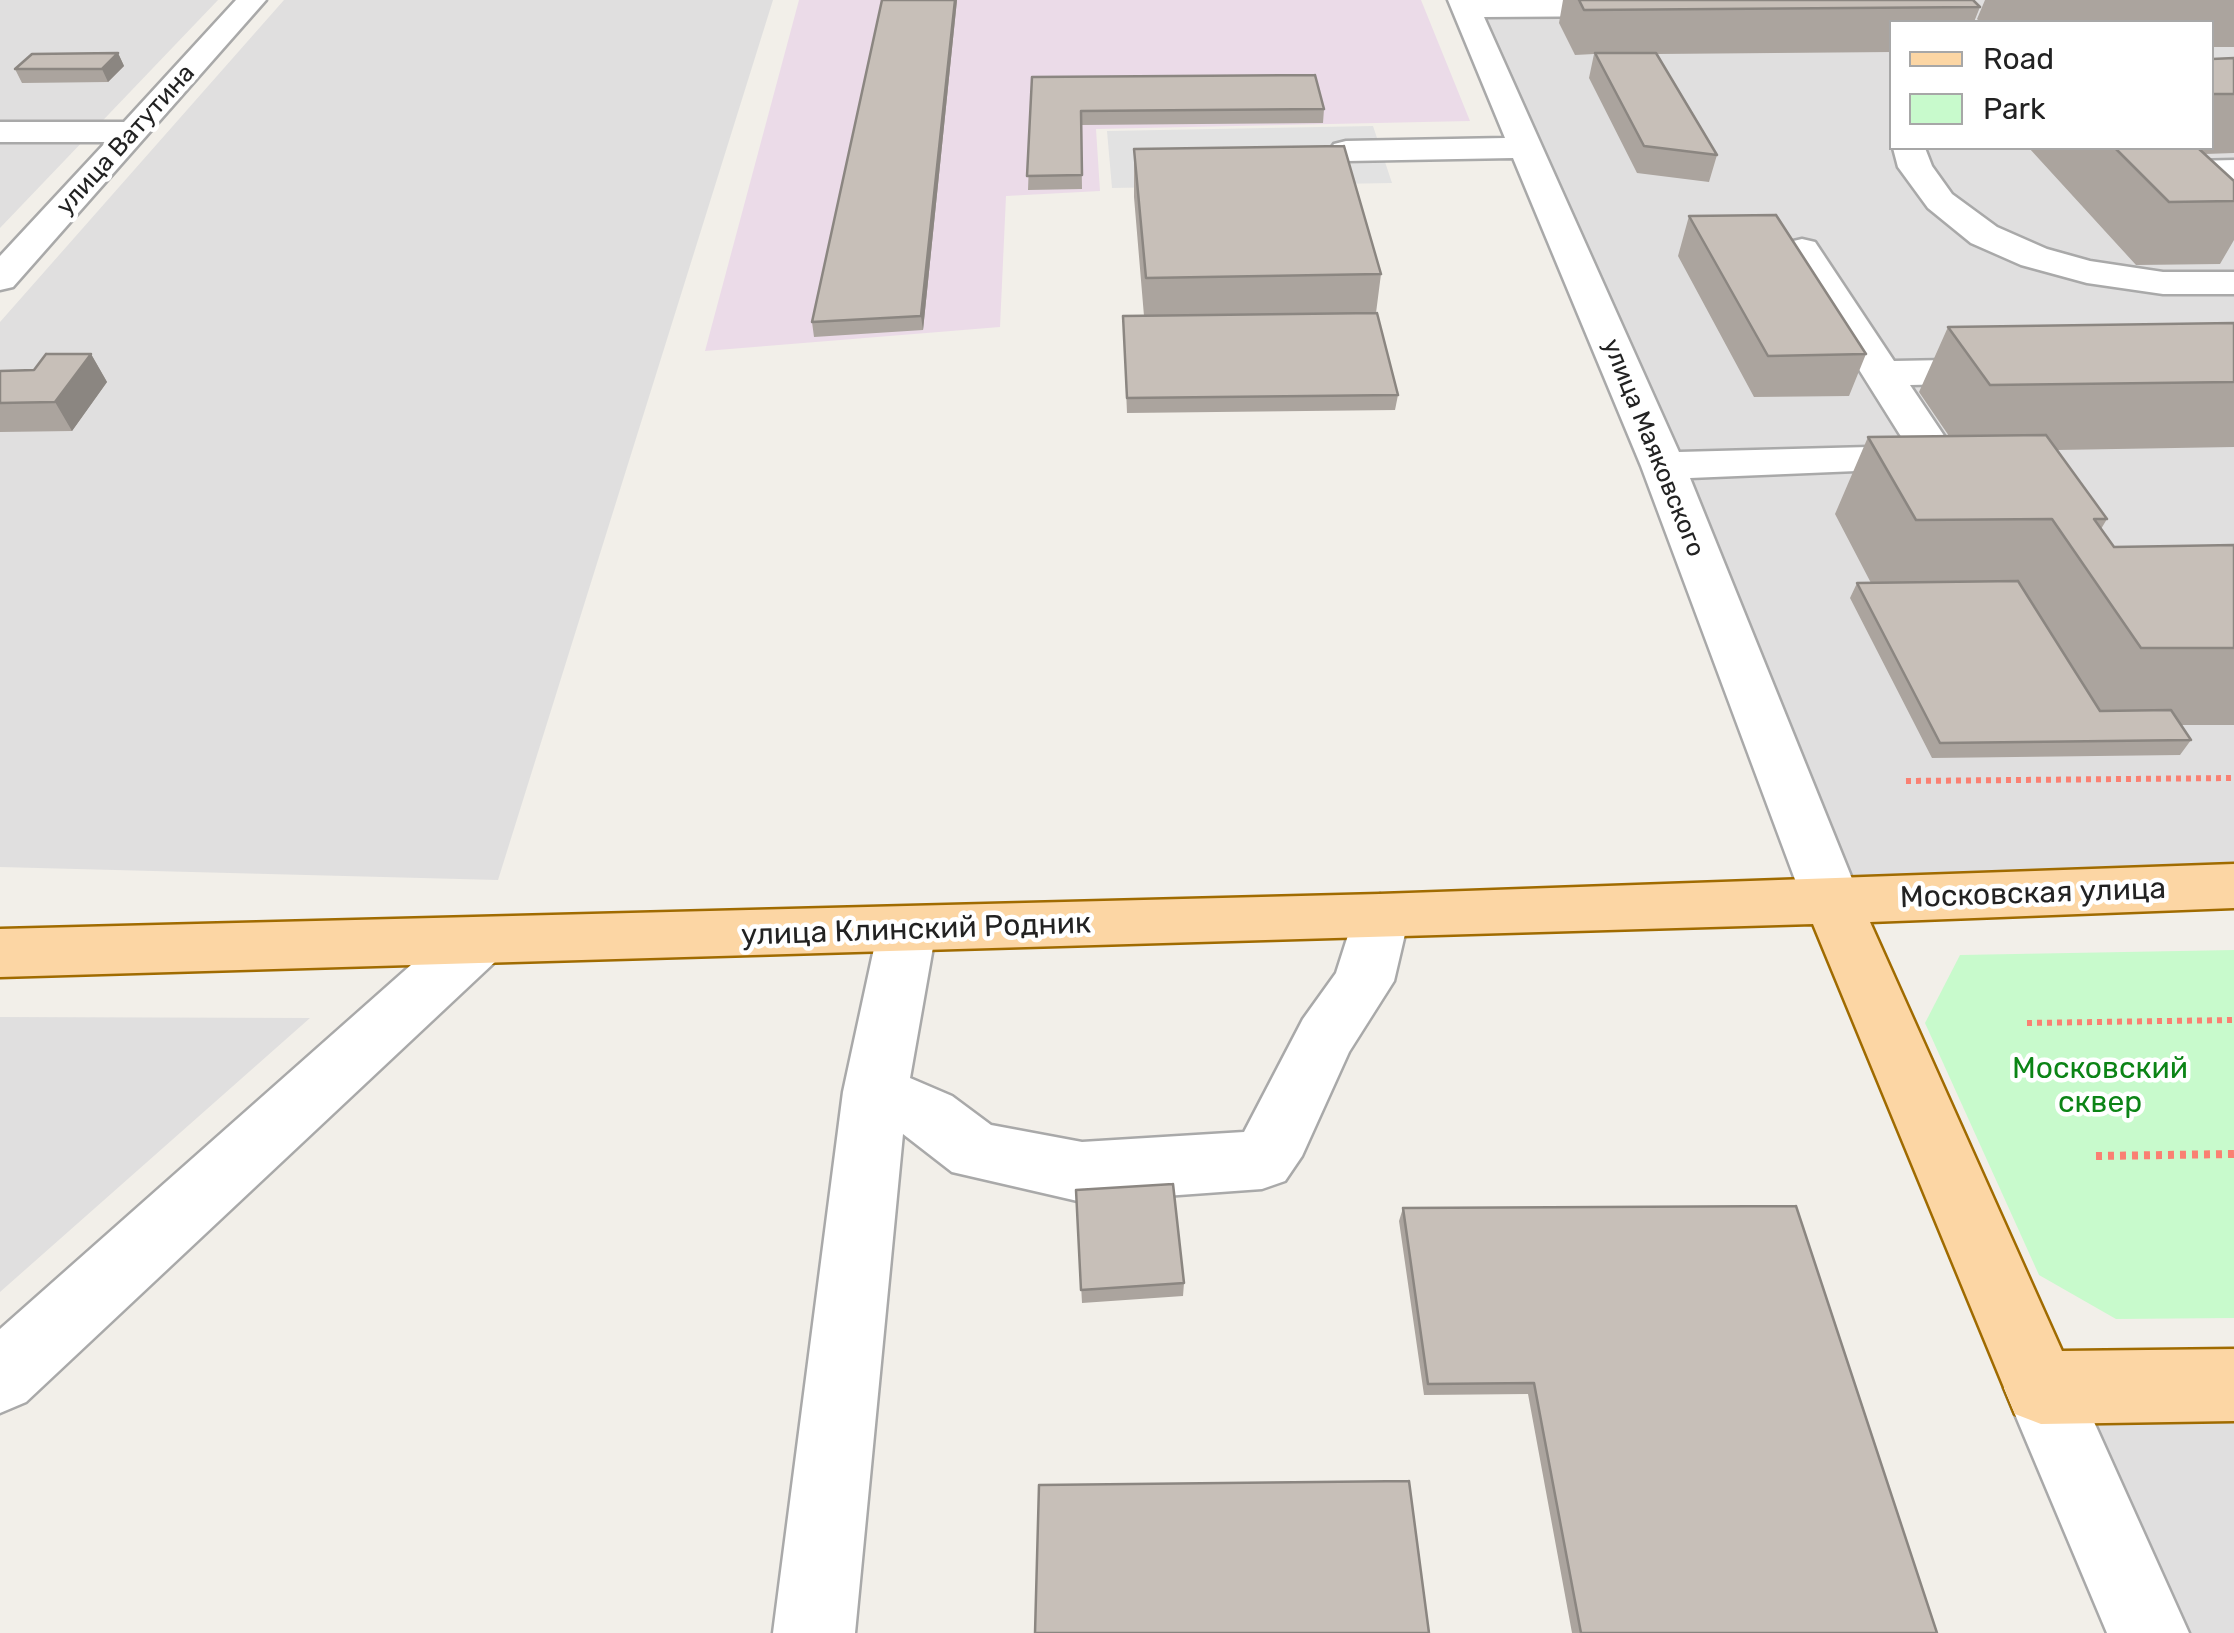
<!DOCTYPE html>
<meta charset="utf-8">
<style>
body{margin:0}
#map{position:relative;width:2234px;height:1633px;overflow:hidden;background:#f2efe9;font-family:Rubik,sans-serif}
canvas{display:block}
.legend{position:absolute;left:1889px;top:20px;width:325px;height:130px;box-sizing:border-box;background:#fff;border:2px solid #a7a7a7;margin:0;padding:12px 18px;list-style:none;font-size:30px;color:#222}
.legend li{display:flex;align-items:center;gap:20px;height:50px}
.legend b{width:50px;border:2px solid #a7a7a7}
</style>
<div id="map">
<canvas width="2234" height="1633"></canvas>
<ul class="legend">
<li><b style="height:12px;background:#fcd6a4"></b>Road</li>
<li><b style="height:28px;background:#c8facc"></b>Park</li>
</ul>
</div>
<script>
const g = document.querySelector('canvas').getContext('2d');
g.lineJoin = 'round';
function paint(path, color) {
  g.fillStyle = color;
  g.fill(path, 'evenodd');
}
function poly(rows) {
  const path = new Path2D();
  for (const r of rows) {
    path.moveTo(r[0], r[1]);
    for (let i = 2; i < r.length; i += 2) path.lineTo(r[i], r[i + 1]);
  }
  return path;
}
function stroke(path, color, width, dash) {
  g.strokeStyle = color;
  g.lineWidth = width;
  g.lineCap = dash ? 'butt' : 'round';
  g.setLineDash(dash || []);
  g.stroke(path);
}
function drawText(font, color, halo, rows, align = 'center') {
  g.font = font + ' Rubik,sans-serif';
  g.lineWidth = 9;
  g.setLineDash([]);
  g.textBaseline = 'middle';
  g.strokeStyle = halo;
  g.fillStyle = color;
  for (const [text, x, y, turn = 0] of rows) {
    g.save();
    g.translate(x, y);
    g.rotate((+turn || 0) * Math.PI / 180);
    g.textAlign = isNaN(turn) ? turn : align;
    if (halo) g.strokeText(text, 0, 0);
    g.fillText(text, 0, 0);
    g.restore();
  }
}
const residential = poly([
 [0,0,218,0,0,228],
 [284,0,773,0,498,880,0,867,0,322],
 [1462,0,2234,0,2234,892,1832,901],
 [1892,22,2212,22,2212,148,1892,148],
 [0,1017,310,1018,0,1292],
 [2234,1385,2234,1633,2147,1633,2041,1388]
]);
const industrial = poly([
 [799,0,1421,0,1470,121,1096,129,1100,191,1006,196,1000,327,705,351]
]);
const park = poly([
 [2234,950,2234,1318,2116,1319,2039,1275,1925,1023,1960,955]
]);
const parking = poly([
 [1373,126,1392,183,1112,188,1107,131]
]);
const pathFar1 = poly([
 [1906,781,2234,778],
 [2027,1023,2234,1020]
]);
const path = poly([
 [2096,1156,2234,1154]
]);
const minor = poly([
 [236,0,266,0,13,287,0,290,0,256,106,142,0,142,0,122,124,122,236,0],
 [1448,0,1645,0,1653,7,1638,16,1484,17,1679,452,1907,446,1784,250,1789,242,1802,239,1815,242,1894,361,2001,359,2015,362,2021,371,2015,380,2001,383,1910,385,1959,458,1952,467,1690,478,1861,901,1852,917,1832,924,1812,917,1803,901,1641,466,1513,158,1346,161,1334,158,1329,151,1334,144,1346,141,1505,138,1448,0],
 [1893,148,1925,148,1932,166,1952,194,1997,227,2047,249,2090,261,2163,272,2234,272,2234,294,2163,294,2087,283,2021,265,1971,243,1928,208,1898,167,1893,148],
 [2234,160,2234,180,2222,181,2234,192,2234,222,2221,219,2175,171,2180,164,2192,161,2234,160],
 [1380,894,1401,901,1409,917,1394,981,1349,1052,1302,1156,1285,1181,1262,1189,1082,1202,952,1172,903,1134,855,1633,773,1633,843,1092,878,930,886,914,907,907,928,914,936,930,910,1078,952,1096,991,1125,1082,1142,1244,1132,1303,1019,1336,973,1359,901,1380,894],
 [476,919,497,926,506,943,497,960,26,1402,0,1413,0,1329,455,926,476,919],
 [2041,1352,2067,1362,2189,1633,2107,1633,2004,1388,2015,1362,2041,1352]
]);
const major = poly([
 [2234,864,2234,908,1870,922,2062,1351,2234,1349,2234,1421,2041,1424,2015,1414,1813,924,0,977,0,929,1380,894,2234,864]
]);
const wall = poly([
 [957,0,923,330,814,337,812,322],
 [1563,0,1973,0,1980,7,1974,22,1892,22,1892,52,1657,54,1717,155,1709,182,1637,173,1589,78,1594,54,1575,55,1559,23],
 [1985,0,2234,0,2234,47,2212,47,2212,22,1980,22,1977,19],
 [118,53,124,66,108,82,22,83,15,69],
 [2234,58,2234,153,2205,154,2234,181,2234,240,2220,264,2136,265,2029,148,2212,148,2212,59],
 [1032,77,1324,109,1323,123,1081,125,1082,189,1028,190],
 [1134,149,1381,274,1376,313,1398,395,1395,410,1127,413,1123,316,1144,316,1134,197],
 [1689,216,1866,354,1849,396,1754,397,1678,256],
 [2234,323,2234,447,2057,450,2107,519,2101,529,2114,547,2234,545,2234,725,2181,725,2191,740,2180,755,1932,758,1850,598,1857,583,1871,583,1835,514,1868,437,1949,436,1919,392,1948,327],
 [91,354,107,382,72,431,0,432,0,371,34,370],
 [1076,1190,1184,1283,1183,1296,1082,1303],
 [1403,1208,1937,1633,1572,1633,1528,1394,1424,1395,1399,1221]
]);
const shadedWall = poly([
 [955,0,957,0,923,330,921,316],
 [118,53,124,66,108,82,102,69],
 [91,354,107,382,72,431,55,402]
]);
const building = poly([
 [882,0,955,0,921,316,812,322,882,0],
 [1579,0,1973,0,1980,7,1584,10,1579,0],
 [118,53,102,69,15,69,32,54,118,53],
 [1595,53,1656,53,1717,155,1644,146,1595,53],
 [2234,58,2234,94,2212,94,2212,59,2234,58],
 [1315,75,1324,109,1081,111,1082,175,1027,176,1032,77,1315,75],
 [1344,146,1381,274,1146,278,1134,149,1344,146],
 [2115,148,2198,148,2234,181,2234,201,2169,202,2115,148],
 [1776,215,1866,354,1768,356,1689,216,1776,215],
 [1377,313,1398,395,1127,398,1123,316,1377,313],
 [2234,323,2234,382,1990,385,1948,327,2234,323],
 [46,354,91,354,55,402,0,403,0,371,34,370,46,354],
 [2046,435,2107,519,2094,519,2114,547,2234,545,2234,648,2141,648,2052,519,1916,520,1868,437,2046,435],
 [2018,581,2100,711,2171,710,2191,740,1940,743,1857,583,2018,581],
 [1173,1184,1184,1283,1081,1290,1076,1190,1173,1184],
 [1796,1206,1937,1633,1581,1633,1534,1383,1428,1384,1403,1208,1796,1206],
 [1409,1481,1429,1633,1035,1633,1039,1485,1409,1481]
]);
const farStreetnames = [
 ["улица Ватутина",126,140,-48],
 ["улица Маяковского",1653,448,68]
];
const streetNames = [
 ["Московская улица",2033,894,-2],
 ["улица Клинский Родник",916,930,-2]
];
const parkNames = [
 ["Московский",2100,1069],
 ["сквер",2100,1103]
];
paint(residential, '#e0dfdf');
paint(industrial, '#ebdbe8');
paint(park, '#c8facc');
paint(parking, '#e2e2e2');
stroke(minor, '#a9a9a9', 5);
stroke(major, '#a06b00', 5);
stroke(pathFar1, '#fa8072', 6, [5, 5]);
stroke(path, '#fa8072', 8, [6, 6]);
paint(minor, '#fff');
paint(major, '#fcd6a4');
paint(wall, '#aba49e');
paint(shadedWall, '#8b8681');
paint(building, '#c7bfb8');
stroke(building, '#8b8681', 2.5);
drawText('25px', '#222', '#fff', farStreetnames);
drawText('30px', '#222', '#fff', streetNames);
drawText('30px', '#0c8416', '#fff', parkNames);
</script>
